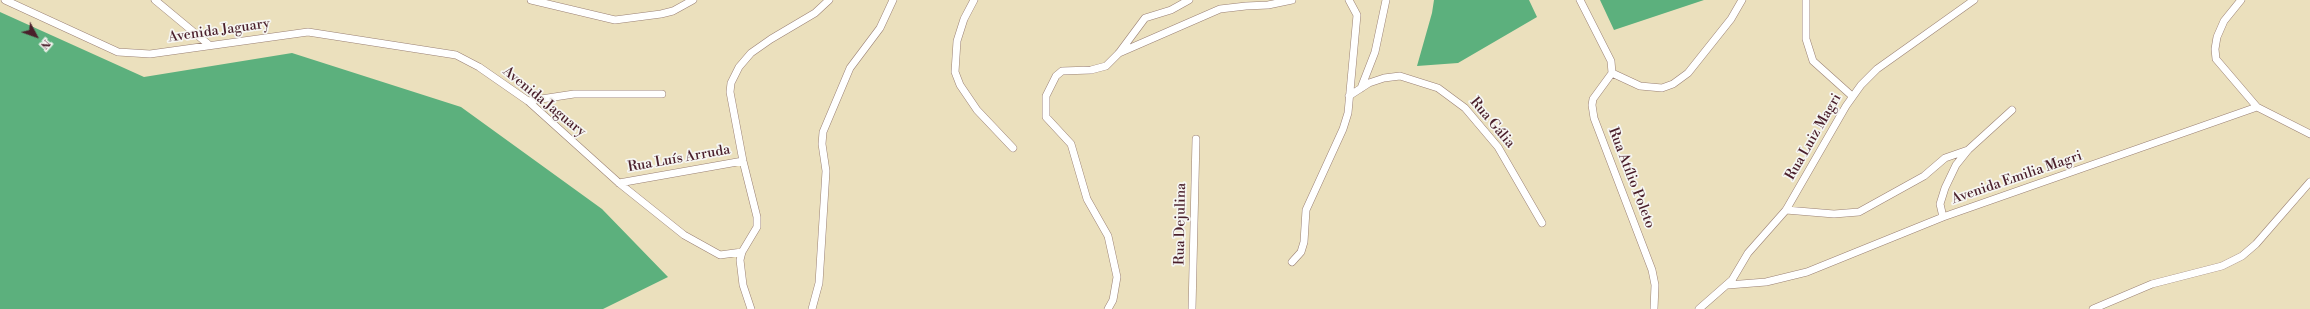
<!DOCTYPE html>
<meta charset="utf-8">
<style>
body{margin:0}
#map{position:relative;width:2310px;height:309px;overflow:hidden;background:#ebe0bd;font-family:"Libre Bodoni",serif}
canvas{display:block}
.north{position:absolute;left:16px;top:16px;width:40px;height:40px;-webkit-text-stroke:3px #f6f6f2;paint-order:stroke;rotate:131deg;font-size:11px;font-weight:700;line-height:16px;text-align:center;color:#4a1f2b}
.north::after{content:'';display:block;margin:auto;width:14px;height:18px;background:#4a1f2b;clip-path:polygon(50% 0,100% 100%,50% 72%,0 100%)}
</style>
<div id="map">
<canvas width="2310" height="309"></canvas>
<div class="north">N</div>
</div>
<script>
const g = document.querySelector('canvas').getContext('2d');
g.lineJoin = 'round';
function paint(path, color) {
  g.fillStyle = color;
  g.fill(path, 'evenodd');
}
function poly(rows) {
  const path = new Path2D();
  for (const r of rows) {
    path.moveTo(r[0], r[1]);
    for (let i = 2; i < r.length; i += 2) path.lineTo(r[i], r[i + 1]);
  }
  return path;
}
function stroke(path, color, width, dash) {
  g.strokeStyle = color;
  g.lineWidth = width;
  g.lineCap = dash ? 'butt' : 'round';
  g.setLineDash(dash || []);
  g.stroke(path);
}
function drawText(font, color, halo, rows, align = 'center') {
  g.font = font + ' "Libre Bodoni",serif';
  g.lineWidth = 3.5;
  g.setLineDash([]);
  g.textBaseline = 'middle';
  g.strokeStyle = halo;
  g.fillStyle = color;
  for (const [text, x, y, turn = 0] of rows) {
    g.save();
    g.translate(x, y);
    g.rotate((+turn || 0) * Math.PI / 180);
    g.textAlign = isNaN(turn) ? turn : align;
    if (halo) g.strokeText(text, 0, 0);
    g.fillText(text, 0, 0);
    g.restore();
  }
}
const forest = poly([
 [1434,0,1529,0,1537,17,1458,63,1417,66,1432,13],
 [1600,0,1704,0,1614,30],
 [0,12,144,77,292,53,461,107,602,209,668,277,603,309,0,309]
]);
const minor = poly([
 [5,0,118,52,150,54,308,32,456,55,479,67,528,101,619,183,684,235,720,255,742,252],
 [155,0,208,44],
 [531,0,615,20,661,14,673,11,693,0],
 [974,0,964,19,957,41,955,72,960,85,977,110,1013,148],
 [1580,0,1611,61,1612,73,1593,99,1592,105,1594,118,1652,270,1655,285,1654,309],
 [1806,0,1806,39,1813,61,1852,96],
 [2241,0,2224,21,2217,37,2215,49,2216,59,2257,107],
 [1119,53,1220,9,1246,6,1268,5,1292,0],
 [1612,73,1640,86,1662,88,1673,84,1688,73,1731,19,1742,0],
 [1361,88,1375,52,1386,0],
 [1349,96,1369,83,1384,78,1400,76,1438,88,1465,108,1498,147,1542,223],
 [528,101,574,94,662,94],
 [619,183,743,161],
 [1786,210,1834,214,1859,212,1924,176,1945,158,1968,150],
 [1943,217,1940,204,1945,188,1956,165,1968,150,2012,110],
 [1292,262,1301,252,1304,242,1306,210,1343,129,1348,113,1357,15,1349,0],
 [1728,285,1766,282,1807,272,1943,217,2257,107,2310,134],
 [751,309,743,285,740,260,742,252,757,227,757,217,743,161,730,92,731,83,739,67,751,53,771,39,815,13,829,0],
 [812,309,819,283,826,171,822,144,823,132,850,68,880,28,893,0],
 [1108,309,1113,300,1117,277,1108,236,1087,199,1071,144,1046,117,1046,96,1056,76,1062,71,1091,70,1106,66,1119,53,1145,18,1171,10,1189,0],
 [1192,309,1196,139],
 [1699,309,1732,280,1748,253,1786,210,1846,106,1861,85,1877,69,1974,0],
 [2093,309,2152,284,2222,266,2242,256,2256,244,2310,182]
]);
const streetNames = [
 ["Avenida Jaguary",219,31,-8],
 ["Avenida Jaguary",544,102,39],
 ["Rua Gália",1492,123,50],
 ["Rua Luiz Magri",1814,137,-60],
 ["Rua Luís Arruda",679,159,-10],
 ["Rua Atílio Poleto",1631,178,69],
 ["Avenida Emilia Magri",2017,178,-19],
 ["Rua Dejulina",1181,224,-89]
];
paint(forest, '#5cb07d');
stroke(minor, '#9a8074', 8);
stroke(minor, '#fff', 7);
drawText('14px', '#4a1f2b', '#f6f6f2', streetNames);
</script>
